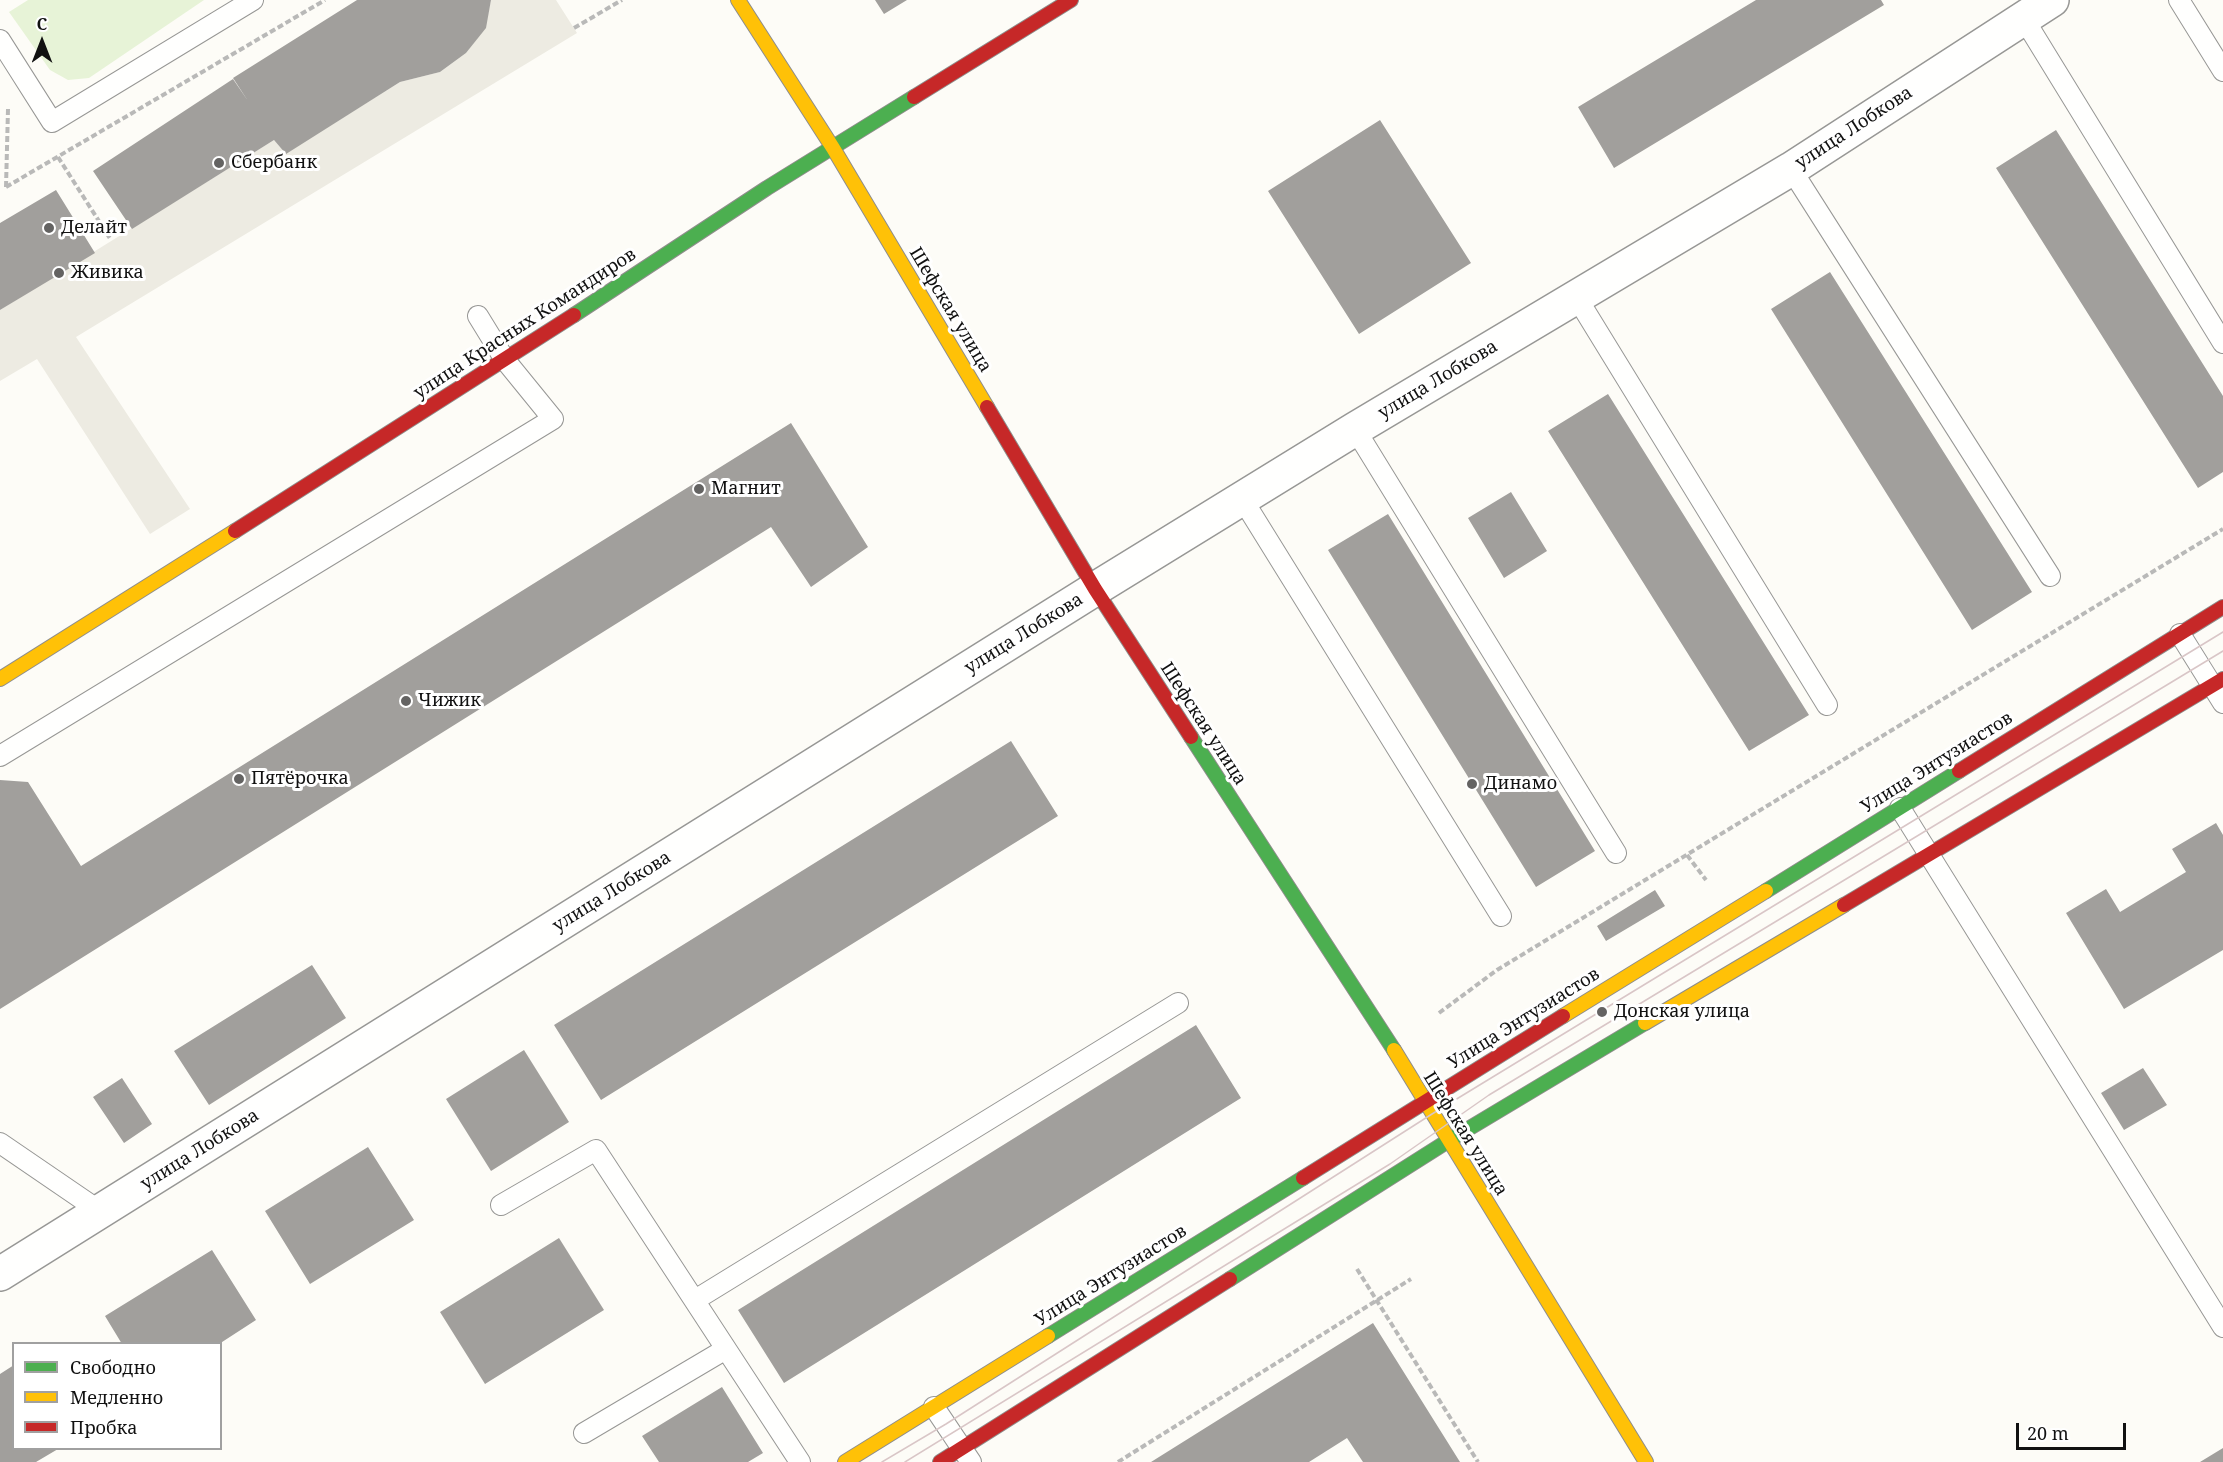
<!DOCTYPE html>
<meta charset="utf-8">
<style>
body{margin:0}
#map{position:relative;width:2223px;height:1462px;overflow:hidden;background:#fdfcf7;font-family:"Noto Serif",serif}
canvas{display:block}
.legend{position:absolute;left:12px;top:1342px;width:210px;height:108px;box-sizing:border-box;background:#fff;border:2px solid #a0a0a0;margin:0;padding:8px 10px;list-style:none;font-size:18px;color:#111}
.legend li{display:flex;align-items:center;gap:12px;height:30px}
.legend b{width:30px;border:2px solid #a0a0a0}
.north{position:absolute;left:12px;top:12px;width:60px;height:60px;-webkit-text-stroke:4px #fff;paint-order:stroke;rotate:0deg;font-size:16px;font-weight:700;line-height:24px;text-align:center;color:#111}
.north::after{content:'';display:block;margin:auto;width:21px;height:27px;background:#111;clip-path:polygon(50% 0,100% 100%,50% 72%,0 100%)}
.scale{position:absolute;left:2016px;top:1423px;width:110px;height:27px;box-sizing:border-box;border:3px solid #111;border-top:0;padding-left:8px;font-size:18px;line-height:21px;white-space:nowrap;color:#111;-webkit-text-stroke:4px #fff;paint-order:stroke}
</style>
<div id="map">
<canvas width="2223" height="1462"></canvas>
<ul class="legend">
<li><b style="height:8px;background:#4caf50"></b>Свободно</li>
<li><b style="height:8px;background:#ffc107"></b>Медленно</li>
<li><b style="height:8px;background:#c62828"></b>Пробка</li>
</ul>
<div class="north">С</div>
<div class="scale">20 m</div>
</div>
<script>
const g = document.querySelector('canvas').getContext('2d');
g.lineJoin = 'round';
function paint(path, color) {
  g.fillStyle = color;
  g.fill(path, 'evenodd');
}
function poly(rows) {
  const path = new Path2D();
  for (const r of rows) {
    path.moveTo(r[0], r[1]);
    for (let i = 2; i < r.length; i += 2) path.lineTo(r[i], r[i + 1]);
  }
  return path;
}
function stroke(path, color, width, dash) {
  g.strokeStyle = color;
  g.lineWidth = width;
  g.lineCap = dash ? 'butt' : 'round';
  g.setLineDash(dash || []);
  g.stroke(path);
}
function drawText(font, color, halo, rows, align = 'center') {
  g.font = font + ' "Noto Serif",serif';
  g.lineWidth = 6;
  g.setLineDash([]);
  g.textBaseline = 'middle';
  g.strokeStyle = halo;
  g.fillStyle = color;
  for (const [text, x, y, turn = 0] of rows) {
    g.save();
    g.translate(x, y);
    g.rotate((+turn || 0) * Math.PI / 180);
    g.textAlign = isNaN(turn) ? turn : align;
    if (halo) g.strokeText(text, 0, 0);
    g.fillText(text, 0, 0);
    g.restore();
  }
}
const green = poly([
 [28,0,204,0,89,78,68,80,50,70,9,12]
]);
const plaza = poly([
 [491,0,556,0,577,33,76,337,190,509,150,534,37,359,0,381,0,310,274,140,286,153,400,82,440,72,466,53,485,28]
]);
const building = poly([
 [357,0,491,0,486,28,466,53,440,72,400,82,286,154,274,140,132,229,93,171,233,79,248,101,233,78],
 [875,0,907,0,884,14],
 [1756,0,1881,0,1884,5,1614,168,1578,107],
 [1380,120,1471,263,1359,334,1268,191],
 [2056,130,2223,396,2223,472,2198,488,1996,168],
 [56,190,95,253,0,310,0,223],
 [1830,272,2032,592,1972,630,1771,309],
 [1608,394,1809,715,1749,751,1548,431],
 [791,423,868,547,811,587,771,527,0,1009,0,780,28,782,81,866],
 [1511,492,1547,551,1504,578,1468,518],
 [1388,514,1595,851,1536,887,1328,550],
 [1011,741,1058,816,601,1100,554,1025],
 [2216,823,2223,835,2223,950,2124,1009,2066,913,2106,889,2120,912,2186,872,2172,849],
 [1655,890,1665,906,1606,941,1597,926],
 [312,965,346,1018,209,1105,174,1051],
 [1196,1025,1241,1098,784,1383,738,1310],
 [524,1050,569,1122,491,1171,446,1099],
 [2143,1068,2167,1105,2124,1130,2101,1093],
 [122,1078,152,1124,124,1143,93,1097],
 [368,1147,414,1220,310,1284,265,1211],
 [559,1238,604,1310,485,1384,440,1312],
 [212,1250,256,1320,219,1344,122,1344,105,1316],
 [1373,1323,1460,1462,1363,1462,1347,1438,1309,1462,1151,1462],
 [14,1365,14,1449,58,1449,36,1462,0,1462,0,1374],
 [722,1387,763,1453,748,1462,659,1462,642,1436],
 [2223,1448,2223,1462,2200,1462]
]);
const path = poly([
 [574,28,622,0],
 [58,157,111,240],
 [6,187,325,0],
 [6,187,8,109],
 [1687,855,1706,880],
 [1439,1013,1497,970,2223,529],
 [1357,1269,1478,1462],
 [1118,1462,1411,1279]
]);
const lane = poly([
 [2179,0,2223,71],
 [2024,19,2223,343],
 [0,40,52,122,253,0],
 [1791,169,2050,576],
 [1577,298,1827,705],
 [1355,429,1616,853],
 [1243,500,1501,916],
 [2180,634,2223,703],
 [0,756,553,419,505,360,478,316],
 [1900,808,2223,1327],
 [0,1143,101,1212],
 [501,1205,596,1150,800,1462],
 [695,1300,1178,1003],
 [934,1407,971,1462],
 [584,1433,726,1349]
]);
const street = poly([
 [0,1274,1095,589,1355,429,1791,169,2052,0]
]);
const fast = poly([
 [574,315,767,188,914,97],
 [1191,737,1394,1050],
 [1766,891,1959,771],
 [1230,1279,1448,1141,1645,1023],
 [1048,1336,1303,1178]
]);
const slow = poly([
 [738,0,833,148,987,407],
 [0,679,235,531],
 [1563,1016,1766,891],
 [1645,1023,1844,905],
 [1394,1050,1646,1462],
 [845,1462,1048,1336]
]);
const jam = poly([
 [914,97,1071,0],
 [987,407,1095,589,1191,737],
 [235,531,574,315],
 [1959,771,2223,607],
 [1844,905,2223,679],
 [1303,1178,1563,1016],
 [940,1462,1230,1279]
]);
const tram = poly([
 [882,1462,946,1424,1432,1114,2223,632],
 [905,1462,1390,1164,1489,1095,2223,651]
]);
const markers = [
 [219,163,6,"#646362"],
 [49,228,6,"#646362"],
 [59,273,6,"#646362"],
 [699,489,6,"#646362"],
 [406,701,6,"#646362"],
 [239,779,6,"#646362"],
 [1472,784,6,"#646362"],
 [1602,1012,6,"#646362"]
];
const streetNames = [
 ["улица Лобкова",1854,128,-33],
 ["Шефская улица",950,310,59],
 ["улица Красных Командиров",525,324,-33],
 ["улица Лобкова",1438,380,-31],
 ["улица Лобкова",1024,634,-32],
 ["Шефская улица",1203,724,57],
 ["Улица Энтузиастов",1937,763,-32],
 ["улица Лобкова",612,892,-32],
 ["Улица Энтузиастов",1524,1019,-32],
 ["Шефская улица",1465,1134,58],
 ["улица Лобкова",200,1150,-32],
 ["Улица Энтузиастов",1111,1276,-32]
];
const poiNames = [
 ["Сбербанк",231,163],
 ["Делайт",61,228],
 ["Живика",71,273],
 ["Магнит",711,489],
 ["Чижик",418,701],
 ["Пятёрочка",251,779],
 ["Динамо",1484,784],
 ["Донская улица",1614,1012]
];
paint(green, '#e7f3d7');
paint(plaza, '#edebe2');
paint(building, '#a19f9c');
stroke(lane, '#979795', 22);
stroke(street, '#979795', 36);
stroke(fast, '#8e8d8b', 16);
stroke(slow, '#8e8d8b', 16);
stroke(jam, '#8e8d8b', 16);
stroke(path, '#b9b9b8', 4, [6, 3]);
stroke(lane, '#fffffe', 20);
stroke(street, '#fffffe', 33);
stroke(fast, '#4caf50', 14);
stroke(slow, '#ffc107', 14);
stroke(jam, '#c62828', 14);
stroke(tram, '#d9c6c7', 1.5);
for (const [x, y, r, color] of markers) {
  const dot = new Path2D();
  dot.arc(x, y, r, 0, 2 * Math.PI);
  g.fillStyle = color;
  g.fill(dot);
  stroke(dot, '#fff', 2);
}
drawText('18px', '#111', '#fff', streetNames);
drawText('18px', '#111', '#fff', poiNames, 'left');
</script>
